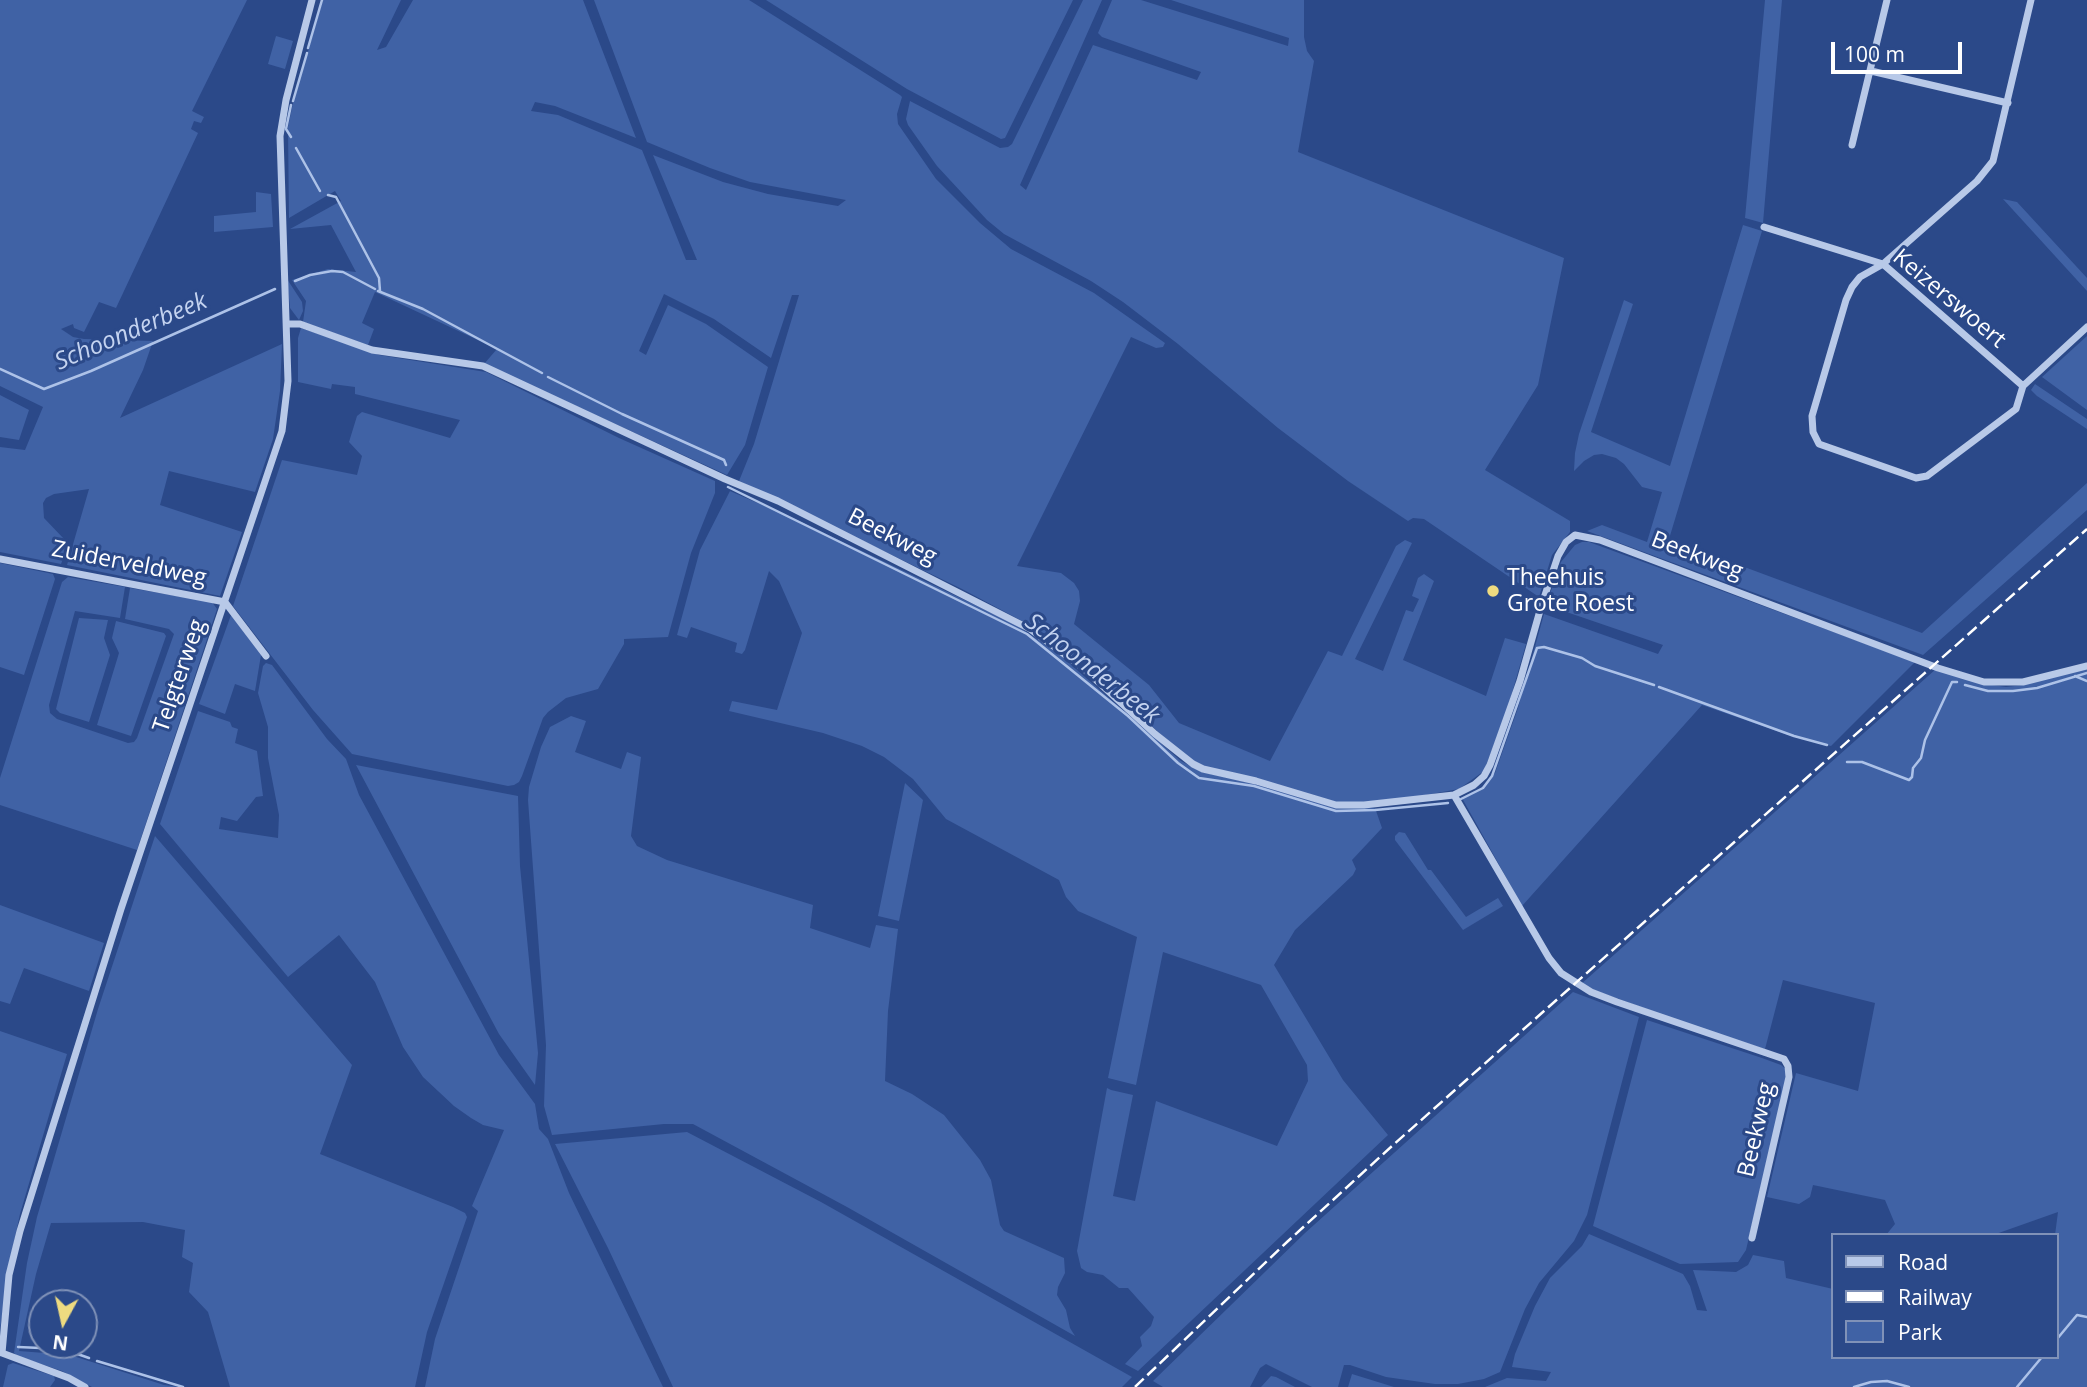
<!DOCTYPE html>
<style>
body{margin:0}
#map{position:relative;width:2087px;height:1387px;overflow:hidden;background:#2b4989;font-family:"Open Sans",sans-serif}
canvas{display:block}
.legend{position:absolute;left:1831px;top:1233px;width:228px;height:126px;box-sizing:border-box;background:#2b4989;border:2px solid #8092b8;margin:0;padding:9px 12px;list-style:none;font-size:21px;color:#fff}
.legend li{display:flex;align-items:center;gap:14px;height:35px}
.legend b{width:35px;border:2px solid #8092b8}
.north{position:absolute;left:28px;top:1289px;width:70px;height:70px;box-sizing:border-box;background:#2b4989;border:2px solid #8092b8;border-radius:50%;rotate:188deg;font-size:19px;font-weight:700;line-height:28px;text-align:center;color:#fff}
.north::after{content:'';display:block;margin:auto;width:24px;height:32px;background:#eedb80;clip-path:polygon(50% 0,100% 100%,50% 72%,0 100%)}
.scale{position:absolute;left:1831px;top:42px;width:131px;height:32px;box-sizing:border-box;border:4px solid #fff;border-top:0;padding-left:9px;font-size:21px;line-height:24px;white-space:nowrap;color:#fff;-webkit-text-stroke:5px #2b4989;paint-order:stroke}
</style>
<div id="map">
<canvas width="2087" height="1387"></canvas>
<ul class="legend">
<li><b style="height:9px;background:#b8c9e8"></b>Road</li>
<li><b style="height:9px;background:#fff"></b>Railway</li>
<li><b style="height:19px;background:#4062a5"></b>Park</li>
</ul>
<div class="north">N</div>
<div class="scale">100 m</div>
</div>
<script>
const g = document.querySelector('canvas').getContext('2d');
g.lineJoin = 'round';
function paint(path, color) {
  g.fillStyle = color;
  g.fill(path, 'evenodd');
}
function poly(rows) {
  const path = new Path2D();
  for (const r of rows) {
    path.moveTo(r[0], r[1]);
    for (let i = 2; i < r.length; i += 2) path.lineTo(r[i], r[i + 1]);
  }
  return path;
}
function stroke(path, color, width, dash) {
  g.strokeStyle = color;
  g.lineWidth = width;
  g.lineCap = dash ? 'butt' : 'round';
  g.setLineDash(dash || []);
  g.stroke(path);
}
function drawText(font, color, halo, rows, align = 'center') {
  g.font = font + ' "Open Sans",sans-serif';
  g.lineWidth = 6;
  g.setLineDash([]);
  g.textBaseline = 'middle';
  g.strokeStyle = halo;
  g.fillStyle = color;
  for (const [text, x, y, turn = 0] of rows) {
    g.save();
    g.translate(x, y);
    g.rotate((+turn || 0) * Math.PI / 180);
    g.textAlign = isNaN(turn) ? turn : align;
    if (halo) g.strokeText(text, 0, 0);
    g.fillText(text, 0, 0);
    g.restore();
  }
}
const green = poly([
 [0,0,247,0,192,111,204,117,201,123,194,121,191,129,198,133,116,308,99,302,84,332,74,328,73,324,61,329,73,337,84,339,153,341,143,370,120,418,282,344,280,391,273,439,255,492,169,471,160,505,242,532,220,596,67,565,89,489,54,494,46,498,43,503,44,518,64,539,66,551,61,564,0,552,0,447,25,450,43,407,0,386],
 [323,0,401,0,377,50,386,47,413,0,583,0,636,138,555,106,535,102,531,111,558,115,642,150,686,260,697,260,653,155,723,182,768,194,838,206,846,200,750,182,710,168,647,142,594,0,749,0,900,95,902,97,897,114,898,124,936,179,980,223,1011,249,1094,293,1165,343,1163,347,1156,348,1131,337,1017,566,1061,573,1074,583,1079,591,1080,601,1074,624,1149,685,1179,723,1270,761,1328,651,1342,656,1396,546,1405,540,1412,543,1355,659,1383,671,1406,610,1413,612,1419,599,1412,596,1418,578,1424,574,1434,581,1403,660,1486,696,1505,638,1526,644,1508,707,1484,771,1459,789,1409,798,1364,802,1336,802,1204,767,1185,756,1085,666,1039,630,962,589,739,481,754,444,799,295,792,295,771,358,714,319,664,294,639,351,646,355,668,305,706,324,768,367,745,445,727,475,484,364,497,349,375,292,362,323,374,329,368,345,303,322,306,301,292,280,328,269,356,272,331,225,290,229,341,201,335,191,289,218,288,127,293,103],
 [766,0,1073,0,1005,138,1001,139,907,89],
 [1083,0,1102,0,1020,185,1026,190,1093,45,1197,80,1201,72,1102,37,1098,33,1112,0,1141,0,1288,46,1289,38,1171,0,1304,0,1304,37,1307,51,1314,61,1298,152,1564,258,1538,385,1485,470,1570,521,1570,532,1552,555,1539,597,1424,519,1413,518,1408,521,1348,481,1278,428,1178,344,1123,302,1091,281,1004,234,987,220,937,166,908,125,906,119,910,101,1000,148,1008,147,1012,144],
 [1765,0,1782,0,1763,223,1745,218],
 [276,36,293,41,285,69,268,64],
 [256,192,271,194,273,227,214,232,214,216,256,212],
 [2003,199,2017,202,2087,278,2087,291],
 [1743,225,1762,231,1669,539,1922,633,2087,483,2087,510,1923,655,1587,531,1602,525,1647,542,1662,492,1642,487,1624,464,1616,458,1602,454,1594,455,1584,461,1574,471,1575,453,1579,434,1624,300,1633,304,1591,432,1670,466],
 [287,279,302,302,303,311,299,320,290,308],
 [301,328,379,355,486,372,619,438,715,481,715,493,691,553,668,637,624,639,624,644,598,689,566,698,548,712,543,718,522,776,519,782,514,785,508,786,352,754,313,710,233,606,282,460,357,475,362,456,349,442,357,416,362,412,450,438,460,420,355,394,355,387,332,384,331,389,298,382,298,338],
 [2087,336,2087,410,2042,377],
 [2035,384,2087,419,2087,429,2037,396,2031,390],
 [0,395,29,410,19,440,0,437],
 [730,491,799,521,1015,624,1061,656,1181,761,1202,772,1255,784,1335,808,1375,808,1382,828,1352,860,1356,869,1353,875,1295,930,1274,965,1343,1080,1388,1135,1138,1371,1125,1364,1142,1346,1140,1337,1151,1326,1154,1317,1128,1288,1119,1288,1103,1275,1087,1272,1081,1268,1077,1251,1107,1088,1111,1090,1133,1095,1113,1196,1135,1201,1156,1101,1277,1146,1308,1081,1307,1065,1261,985,1163,952,1136,1085,1108,1078,1137,937,1078,911,1066,897,1059,880,946,819,913,779,884,757,862,746,823,733,729,711,732,701,777,710,802,633,779,581,769,571,745,650,742,654,735,652,737,643,691,627,687,638,677,635,700,550],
 [1582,542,1589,542,1915,662,1831,746,1794,737,1702,705,1522,906,1462,798,1479,790,1495,773,1518,708,1544,614,1658,654,1663,645,1546,605,1561,562,1575,545],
 [0,563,53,574,55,579,24,675,0,667],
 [68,577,125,587,120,618,75,611,49,705,50,713,57,719,128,743,134,742,137,738,174,634,169,629,125,619,130,588,212,602,217,609,137,850,0,805,0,778,62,582],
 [231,615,261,655,255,691,235,684,225,714,199,704],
 [79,618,108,620,104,638,110,655,89,722,60,713,56,709],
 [116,621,164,633,166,636,131,736,97,725,119,653,112,638],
 [266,663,272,665,327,739,346,759,359,795,499,1055,535,1104,539,1129,548,1139,569,1193,663,1387,425,1387,435,1339,478,1211,472,1206,504,1130,483,1125,471,1118,454,1106,423,1077,403,1047,375,982,339,935,288,977,160,824,198,711,230,722,232,727,238,729,235,743,257,751,263,796,256,797,237,821,221,817,219,829,278,838,279,815,268,758,268,727,258,693,263,666],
 [2087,668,2087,1387,1485,1387,1507,1378,1546,1381,1551,1372,1512,1367,1515,1354,1535,1306,1550,1278,1582,1246,1589,1234,1683,1274,1690,1286,1697,1310,1707,1311,1693,1270,1736,1272,1748,1265,1753,1255,1784,1261,1786,1278,1833,1289,1833,1357,2057,1357,2057,1235,2055,1235,2058,1212,1993,1235,1886,1235,1895,1224,1885,1200,1813,1185,1810,1197,1799,1204,1767,1197,1796,1073,1858,1091,1875,1003,1783,980,1765,1049,1696,1027,1580,985,1936,669,1986,684,2006,687,2023,685],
 [571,716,586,721,575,752,621,769,627,752,641,757,631,836,637,846,667,860,813,905,810,928,870,948,876,925,898,929,888,1011,885,1081,912,1094,944,1115,980,1160,991,1180,1000,1225,1004,1231,1064,1258,1065,1273,1058,1287,1057,1295,1066,1310,1070,1328,1075,1336,847,1207,693,1124,664,1124,552,1135,544,1106,546,1045,528,800,529,787,541,747,550,727],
 [356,765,518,796,520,866,538,1053,535,1085,499,1034],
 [905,783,923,800,899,921,878,916],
 [1399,832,1405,833,1428,870,1431,870,1466,917,1498,898,1503,906,1463,930,1395,840,1395,836],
 [155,836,352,1065,320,1154,453,1207,465,1213,467,1217,427,1332,415,1387,230,1387,208,1312,189,1292,193,1263,182,1257,185,1230,143,1222,51,1223,36,1274,19,1351,70,1355,164,1385,179,1387,92,1387,62,1371,17,1356,14,1353,27,1263,37,1217,98,1009],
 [0,905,104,943,89,991,24,968,10,1004,0,1001],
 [1573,992,1639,1017,1587,1215,1574,1241,1539,1283,1525,1309,1500,1372,1484,1379,1458,1384,1435,1384,1386,1377,1350,1365,1344,1365,1338,1387,1312,1387,1266,1364,1260,1368,1250,1387,1163,1387,1153,1381,1305,1233],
 [1647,1020,1762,1058,1781,1065,1786,1069,1787,1074,1746,1250,1738,1262,1680,1264,1593,1226],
 [0,1031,67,1054,20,1214,10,1260,0,1330],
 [687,1132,821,1202,1132,1377,1122,1387,673,1387,608,1248,555,1144],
 [13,1363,54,1376,55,1380,50,1387,3,1387,8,1365],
 [1352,1374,1394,1387,1395,1387,1348,1387],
 [1271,1376,1276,1377,1295,1387,1261,1387]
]);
const stream = poly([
 [308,48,322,0],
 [293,101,307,53],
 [291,137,286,129,291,105],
 [296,148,320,191],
 [328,195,336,197,379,278,380,291],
 [295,281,310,275,332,271,343,272,375,289],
 [378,291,423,309,542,373],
 [0,369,44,389,91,371,275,289],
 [548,377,622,414,724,460,726,465],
 [728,487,1027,634,1128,716,1178,763,1199,778,1254,786,1336,811,1375,810,1448,803],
 [2075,676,2087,681],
 [1965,685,1988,691,2013,691,2037,688,2087,673],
 [1659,687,1794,736,1827,745],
 [1847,762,1862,762,1909,780,1912,777,1913,768,1921,758,1925,740,1952,682,1957,682],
 [1461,799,1483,788,1492,776,1537,648,1544,647,1582,658,1595,666,1654,685],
 [2057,1339,2077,1315,2087,1317],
 [18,1347,63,1349,89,1358],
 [97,1361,183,1387],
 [1854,1387,1871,1382,1887,1381,1909,1387],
 [2017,1387,2042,1357]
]);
const street = poly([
 [1871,71,2008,103],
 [1852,145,1887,0],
 [1764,227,1883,264,2023,386],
 [287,324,300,324,372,350,483,366,725,479,778,501,1030,629,1083,668,1155,734,1193,764,1203,769,1256,781,1336,805,1364,805,1454,795,1474,785,1484,776,1490,765,1520,681,1541,607,1558,556,1566,542,1575,535,1600,540,1938,668,1984,682,2023,682,2087,666],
 [2023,386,2016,409,1927,476,1916,478,1819,444,1813,432,1812,416,1846,300,1852,287,1860,277,1883,264,1977,181,1993,161,2031,0],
 [2023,386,2087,327],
 [0,559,225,602,266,656],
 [1454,795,1549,958,1561,973,1591,992,1617,1002,1784,1059,1788,1066,1789,1077,1752,1238],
 [85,1387,69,1378,2,1353,9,1275,20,1231,121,909,282,431,288,381,280,136,286,100,312,0]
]);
const rail = poly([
 [1135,1387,1287,1242,1392,1146,2087,529]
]);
const markers = [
 [1493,591,7,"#eedb80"]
];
const streetNames = [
 ["Keizerswoert",1949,299,40],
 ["Beekweg",892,537,27],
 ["Beekweg",1697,556,21],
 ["Zuiderveldweg",129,564,11],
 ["Telgterweg",180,676,-71],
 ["Beekweg",1757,1130,-77]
];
const poiNames = [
 ["Theehuis",1507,578],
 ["Grote Roest",1507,604]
];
const waterNames = [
 ["Schoonderbeek",131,332,-23],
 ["Schoonderbeek",1092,669,38]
];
paint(green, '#4062a5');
stroke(stream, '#adc2e8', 2.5);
stroke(street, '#b8c9e8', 7);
stroke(rail, '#fff', 2.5, [12, 5]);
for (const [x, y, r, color] of markers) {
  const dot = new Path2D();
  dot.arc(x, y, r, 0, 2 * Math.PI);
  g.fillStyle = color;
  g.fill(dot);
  stroke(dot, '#2b4989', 2.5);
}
drawText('23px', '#fff', '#2b4989', streetNames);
drawText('23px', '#fff', '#2b4989', poiNames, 'left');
drawText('italic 24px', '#c4d3f0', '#2b4989', waterNames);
</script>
